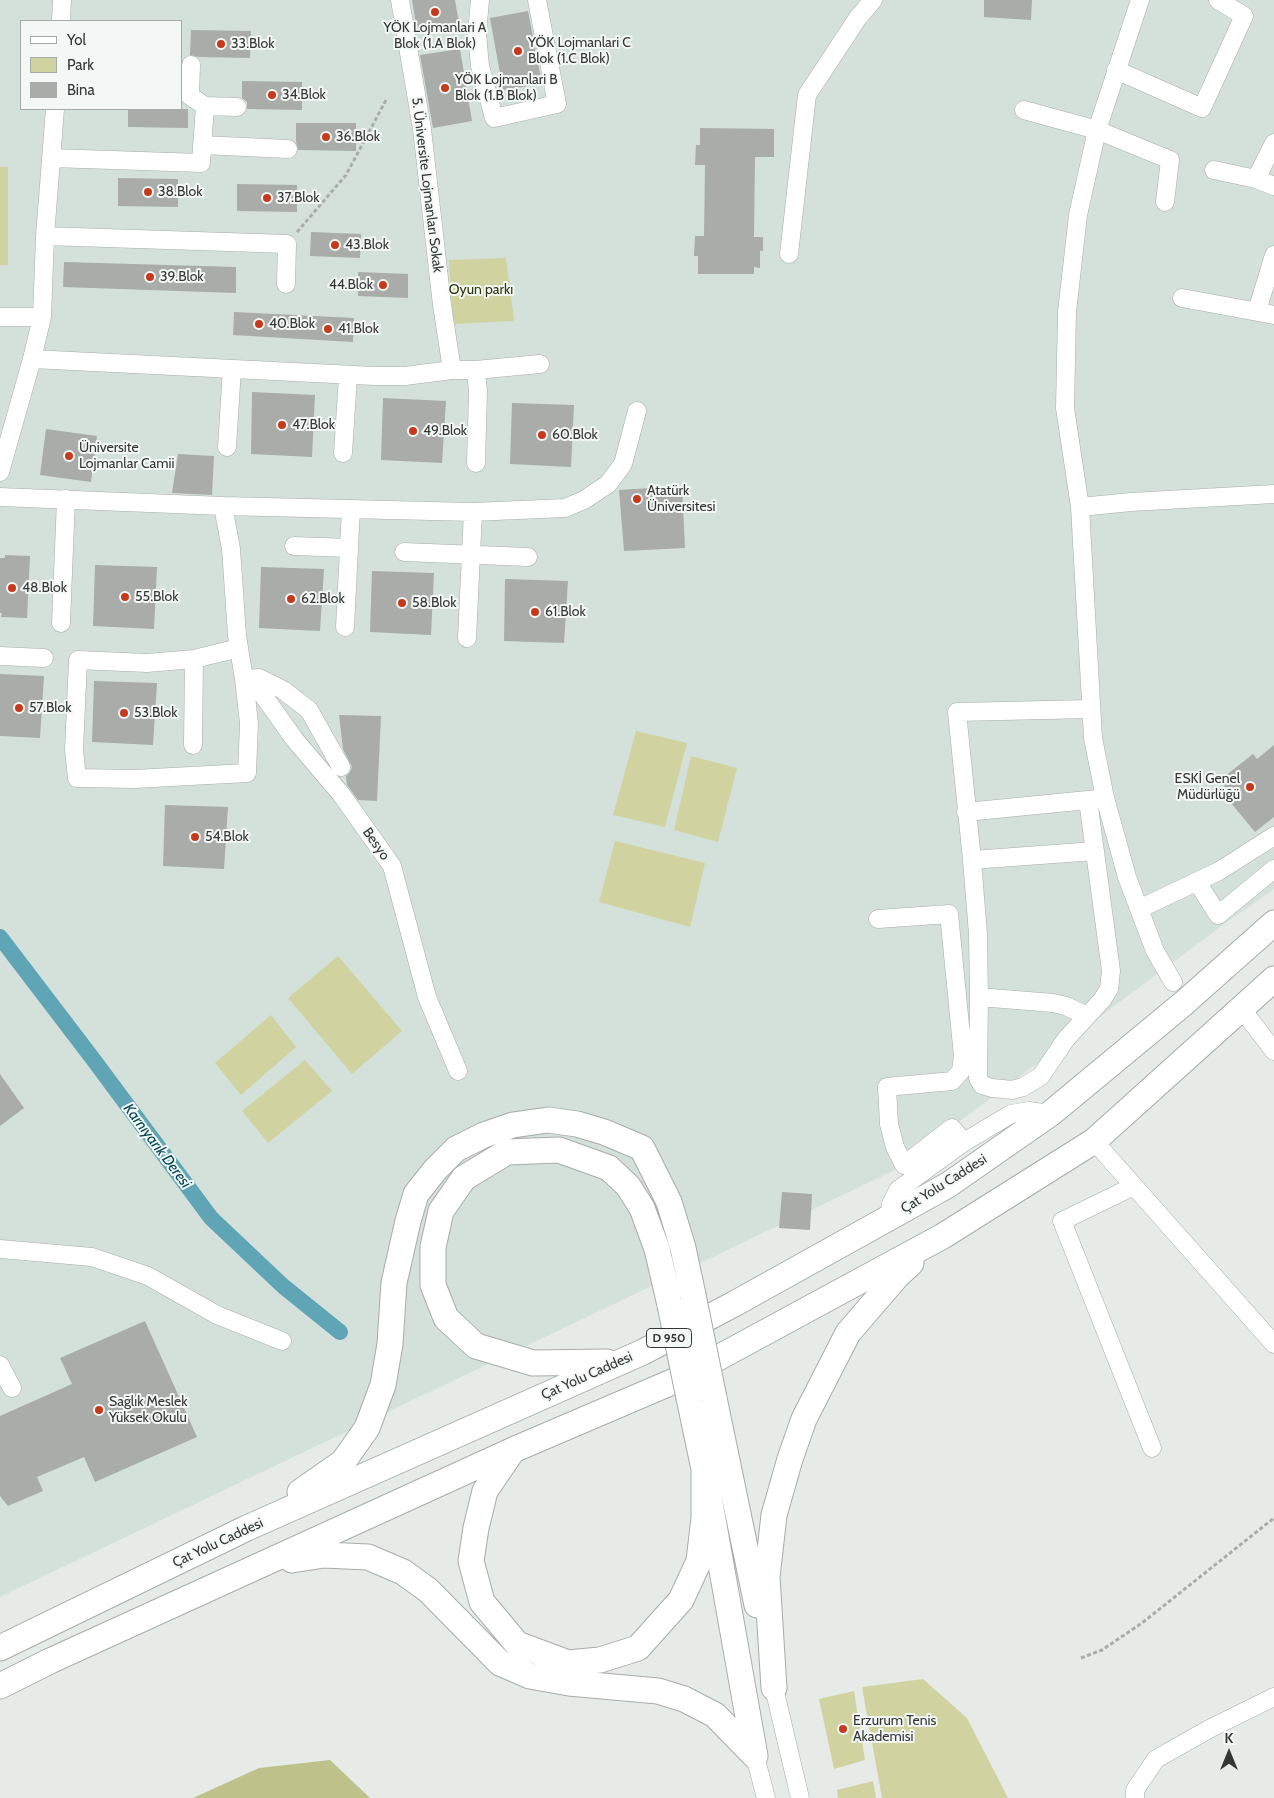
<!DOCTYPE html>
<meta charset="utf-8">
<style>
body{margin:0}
#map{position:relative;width:1274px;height:1798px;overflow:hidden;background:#e6ebe8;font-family:Cabin,sans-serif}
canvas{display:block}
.legend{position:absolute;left:20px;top:20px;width:162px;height:90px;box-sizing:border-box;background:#f3f8f6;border:1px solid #a7aaa9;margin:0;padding:6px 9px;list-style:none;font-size:15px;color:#343635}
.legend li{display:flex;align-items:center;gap:10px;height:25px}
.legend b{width:25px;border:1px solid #a7aaa9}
.north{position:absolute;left:1204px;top:1728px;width:50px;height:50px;-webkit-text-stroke:4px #f3f8f6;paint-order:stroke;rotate:0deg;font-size:14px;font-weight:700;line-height:20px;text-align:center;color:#343635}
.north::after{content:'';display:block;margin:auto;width:18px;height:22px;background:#343635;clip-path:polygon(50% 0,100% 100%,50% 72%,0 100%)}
</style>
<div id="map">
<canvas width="1274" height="1798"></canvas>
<ul class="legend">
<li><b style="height:6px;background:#fff"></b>Yol</li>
<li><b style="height:14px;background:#d0d3a0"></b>Park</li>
<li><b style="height:14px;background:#a9aca8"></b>Bina</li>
</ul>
<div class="north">K</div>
</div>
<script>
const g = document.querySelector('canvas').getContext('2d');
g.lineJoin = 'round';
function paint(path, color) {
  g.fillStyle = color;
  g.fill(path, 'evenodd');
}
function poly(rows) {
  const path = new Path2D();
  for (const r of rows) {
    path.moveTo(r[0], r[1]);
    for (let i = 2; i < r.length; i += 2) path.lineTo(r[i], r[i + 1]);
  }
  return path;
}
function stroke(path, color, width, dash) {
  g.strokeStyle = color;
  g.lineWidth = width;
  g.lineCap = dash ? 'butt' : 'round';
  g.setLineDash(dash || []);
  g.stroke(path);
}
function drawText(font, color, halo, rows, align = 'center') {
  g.font = font + ' Cabin,sans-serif';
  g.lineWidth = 4;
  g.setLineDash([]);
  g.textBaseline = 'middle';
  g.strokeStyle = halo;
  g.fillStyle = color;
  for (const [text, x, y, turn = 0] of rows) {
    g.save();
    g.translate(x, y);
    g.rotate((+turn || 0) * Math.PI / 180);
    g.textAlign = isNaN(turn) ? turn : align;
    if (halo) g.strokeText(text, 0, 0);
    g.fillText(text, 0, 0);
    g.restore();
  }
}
const built = poly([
 [0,0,1274,0,1274,889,1223,925,893,1171,0,1597],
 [21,21,181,21,181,109,21,109]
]);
const green = poly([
 [0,167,8,167,8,265,0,265],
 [506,258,514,321,453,324,449,260],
 [636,731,687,743,665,827,613,815],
 [691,756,737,768,718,842,674,830],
 [615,841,705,863,690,927,599,902],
 [338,956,402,1031,352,1074,288,998],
 [271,1015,296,1047,241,1095,215,1063],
 [305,1060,332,1091,268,1143,242,1111],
 [923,1679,967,1718,1008,1798,882,1798,862,1687],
 [854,1691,865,1760,834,1769,819,1699],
 [873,1781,876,1798,838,1798,837,1790]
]);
const forest = poly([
 [330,1760,370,1798,193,1798,259,1768]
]);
const canal = poly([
 [0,937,93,1059,211,1218,283,1286,340,1332]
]);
const building = poly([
 [412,0,455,0,459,23,417,31],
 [984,0,1032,0,1031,20,984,17],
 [528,11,542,84,503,90,490,18],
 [191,30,251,31,250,58,198,57,190,55],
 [460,49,472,121,433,128,420,55],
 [242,81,302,82,302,110,247,109,247,102,242,98],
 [128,109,188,109,188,128,128,127],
 [296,123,356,123,356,151,298,150,296,142],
 [700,128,774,129,774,157,755,157,754,237,763,237,763,251,760,251,760,268,754,267,754,274,698,274,698,256,694,256,695,236,704,236,705,165,695,165,696,145,700,145],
 [118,178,178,179,178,207,118,206],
 [237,184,297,185,297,212,237,211],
 [311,232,361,234,360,258,310,256],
 [64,262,236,267,236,293,63,287],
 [358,272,408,274,408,298,358,296],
 [234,312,354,318,353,342,233,335],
 [252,392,315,395,312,457,251,454],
 [383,398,446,401,442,463,381,460],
 [512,403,574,405,571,467,510,464],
 [46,429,97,436,91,482,40,475],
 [178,454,214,456,212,495,172,493],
 [682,486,685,548,624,551,619,490],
 [5,555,30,556,27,618,1,617,2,613,0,613,0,558,5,558],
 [95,565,157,567,154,629,93,626],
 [261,567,324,569,320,631,259,628],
 [372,571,434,573,431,635,370,632],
 [505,579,568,581,564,643,504,641],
 [0,674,44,676,40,738,0,736],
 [94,681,157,683,153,745,92,742],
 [339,715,381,716,377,801,358,800,347,785,346,776,350,772,352,767,343,749],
 [1274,745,1274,817,1255,832,1227,798,1231,795,1220,780,1253,754,1257,759],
 [165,805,228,807,224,869,163,866],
 [0,1074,24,1108,0,1126],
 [782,1192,812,1194,810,1230,779,1228],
 [145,1321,197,1437,95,1482,84,1457,37,1477,43,1491,8,1506,0,1496,0,1416,72,1384,60,1358]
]);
const path = poly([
 [297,232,346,175,386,100],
 [1081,1658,1102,1650,1142,1623,1274,1518]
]);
const minor = poly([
 [400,0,422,129,442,305,452,370],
 [480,0,477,34,480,66,494,118,557,104,537,0],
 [1140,0,1097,130,1078,215,1067,312,1065,408,1080,507,1093,738,1105,798,1127,877,1155,951,1173,982],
 [61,21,62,0],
 [1116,70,1202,108,1244,16,1218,0],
 [205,106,237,107],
 [1024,110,1097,130,1170,160,1165,202],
 [1274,143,1256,179,1274,186],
 [202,145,288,149],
 [52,158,201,163,205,106,190,96,191,65],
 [1214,170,1256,179],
 [45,236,287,244,286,284],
 [789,254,807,95,857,19,873,0],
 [1182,298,1274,315],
 [1257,311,1274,255],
 [0,317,42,317],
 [32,359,374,376,405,376,452,370,476,370,478,391,476,463],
 [476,370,540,364],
 [227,447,232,369],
 [343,453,348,376],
 [0,472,32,359,42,317,45,236,55,109],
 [0,497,223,506,231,549,237,635,239,648,244,679,249,723,247,773,134,779,77,778,74,750,78,660,147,663,194,659,239,648],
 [223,506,473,512,565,508,584,500,608,484,623,464,637,411],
 [1080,507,1131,502,1274,494],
 [294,546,349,548],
 [404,552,528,557],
 [61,623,66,499],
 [345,627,351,509],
 [467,638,473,512],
 [0,656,44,658],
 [244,679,260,691,295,740,341,794,392,866,427,997,458,1071],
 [249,679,259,678,283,690,309,710,341,767],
 [193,745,194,659],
 [1088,800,1111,971,1109,989,1102,1000,1066,1039,1041,1076,1023,1087,1012,1090,992,1088,982,1085,978,1078,979,997,978,934,972,860,957,712,1091,709],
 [966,812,1098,799],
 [972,860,1095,851],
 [1197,882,1218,915,1274,869],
 [1139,909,1219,871,1274,836],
 [878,919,949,914,963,1056,961,1071,952,1081,887,1087,889,1124,895,1147,904,1165,952,1128,964,1142],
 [979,997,1053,1003,1066,1006,1087,1016],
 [1241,1008,1274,1051],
 [1094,1141,1274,1344],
 [1134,1186,1062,1221,1152,1448],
 [890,1217,891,1204,898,1190,964,1142,1011,1114,1029,1111,1050,1114],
 [0,1249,92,1257,148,1276,217,1315,282,1341],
 [0,1365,12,1388],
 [774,1688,800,1798],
 [755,1756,766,1798],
 [1135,1798,1135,1790,1156,1759,1211,1728,1274,1697]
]);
const highway = poly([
 [607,1362,533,1363,476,1346,446,1318,433,1285,433,1247,441,1211,464,1178,507,1152,559,1150,609,1168,628,1186,642,1208,657,1249,670,1305],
 [689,1398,704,1469,755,1756],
 [714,1398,757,1605],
 [513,1450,485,1491,476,1528,471,1561,482,1602,517,1644,568,1663,600,1660,638,1648,681,1600,699,1561,704,1518,704,1469],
 [300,1492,343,1462,367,1428,383,1385,390,1344,394,1283,408,1221,416,1194,435,1170,456,1149,484,1135,513,1125,548,1120,577,1124,604,1132,642,1148,669,1202,683,1248,693,1295],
 [292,1560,324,1555,368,1557,403,1572,428,1590,500,1663,530,1676,569,1683,658,1691,684,1699,715,1715,755,1756],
 [0,1648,247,1528,643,1352,734,1304,948,1185,1050,1114,1184,1003,1274,923],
 [0,1686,50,1661,513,1450,679,1379,943,1236,1094,1141,1274,979],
 [774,1688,767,1577,774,1515,790,1459,804,1419,848,1333,897,1276,911,1263]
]);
const highwayBridge = poly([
 [693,1295,714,1398],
 [670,1305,689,1398]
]);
const markers = [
 [435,12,5,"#c53a1d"],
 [221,44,5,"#c53a1d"],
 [518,51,5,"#c53a1d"],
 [445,88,5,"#c53a1d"],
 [272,95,5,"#c53a1d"],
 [326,137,5,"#c53a1d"],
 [148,192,5,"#c53a1d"],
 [267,198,5,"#c53a1d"],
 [335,245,5,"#c53a1d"],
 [150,277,5,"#c53a1d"],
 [383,285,5,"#c53a1d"],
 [259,324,5,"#c53a1d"],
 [328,329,5,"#c53a1d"],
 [282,425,5,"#c53a1d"],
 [413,431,5,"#c53a1d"],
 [542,435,5,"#c53a1d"],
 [69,456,5,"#c53a1d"],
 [637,499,5,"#c53a1d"],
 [12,588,5,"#c53a1d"],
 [125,597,5,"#c53a1d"],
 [291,599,5,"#c53a1d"],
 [402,603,5,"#c53a1d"],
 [535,612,5,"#c53a1d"],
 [19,708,5,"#c53a1d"],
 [124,713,5,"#c53a1d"],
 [1250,787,5,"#c53a1d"],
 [195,837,5,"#c53a1d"],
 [99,1410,5,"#c53a1d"],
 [843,1729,5,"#c53a1d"]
];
const shields = [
 [669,1338,45]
];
const shieldNames = [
 ["D 950",669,1338]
];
const poiNames = [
 ["YÖK Lojmanlari A",435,28,"center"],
 ["Blok (1.A Blok)",435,44,"center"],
 ["YÖK Lojmanlari C",528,43],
 ["Blok (1.C Blok)",528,59],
 ["33.Blok",231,44],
 ["YÖK Lojmanlari B",455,80],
 ["Blok (1.B Blok)",455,96],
 ["34.Blok",282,95],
 ["36.Blok",336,137],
 ["38.Blok",158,192],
 ["37.Blok",277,198],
 ["43.Blok",345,245],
 ["39.Blok",160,277],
 ["44.Blok",373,285,"right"],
 ["40.Blok",269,324],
 ["41.Blok",338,329],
 ["47.Blok",292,425],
 ["49.Blok",423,431],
 ["60.Blok",552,435],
 ["Üniversite",79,448],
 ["Lojmanlar Camii",79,464],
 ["Atatürk",647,491],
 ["Üniversitesi",647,507],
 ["48.Blok",22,588],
 ["55.Blok",135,597],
 ["62.Blok",301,599],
 ["58.Blok",412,603],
 ["61.Blok",545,612],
 ["57.Blok",29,708],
 ["53.Blok",134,713],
 ["ESKİ Genel",1240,779,"right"],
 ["Müdürlüğü",1240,795,"right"],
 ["54.Blok",205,837],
 ["Sağlık Meslek",109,1402],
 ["Yüksek Okulu",109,1418],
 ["Erzurum Tenis",853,1721],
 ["Akademisi",853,1737]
];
const streetNames = [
 ["5. Üniversite Lojmanları Sokak",427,185,83],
 ["Besyo",376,844,55],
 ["Çat Yolu Caddesi",944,1184,-32],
 ["Çat Yolu Caddesi",587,1376,-24],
 ["Çat Yolu Caddesi",218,1543,-25]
];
const parkNames = [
 ["Oyun parkı",481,290]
];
const waterNames = [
 ["Karnıyarık Deresi",157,1146,53]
];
paint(built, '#d4e1da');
paint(green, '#d0d3a0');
paint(forest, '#bec189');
stroke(canal, '#5fa5b5', 16);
paint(building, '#a9aca8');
stroke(minor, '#a7aca9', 19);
stroke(highway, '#a7aca9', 27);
stroke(path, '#a9adaa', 3, [4, 2.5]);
stroke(minor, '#fff', 18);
stroke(highway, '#fff', 25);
stroke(highwayBridge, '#a7aca9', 27, []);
stroke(highwayBridge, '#fff', 25);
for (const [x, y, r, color] of markers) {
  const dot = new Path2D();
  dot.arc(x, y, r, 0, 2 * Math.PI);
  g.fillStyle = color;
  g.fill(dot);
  stroke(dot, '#f3f8f6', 2);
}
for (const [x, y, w] of shields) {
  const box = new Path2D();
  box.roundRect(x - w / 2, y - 9.5, w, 19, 4);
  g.fillStyle = '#f3f8f6';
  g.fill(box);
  stroke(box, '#343635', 1);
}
drawText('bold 12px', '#343635', null, shieldNames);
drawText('14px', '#343635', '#f3f8f6', poiNames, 'left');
drawText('14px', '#343635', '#f3f8f6', streetNames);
drawText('14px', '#323306', '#f3f8f6', parkNames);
drawText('italic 15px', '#024652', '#f3f8f6', waterNames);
</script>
